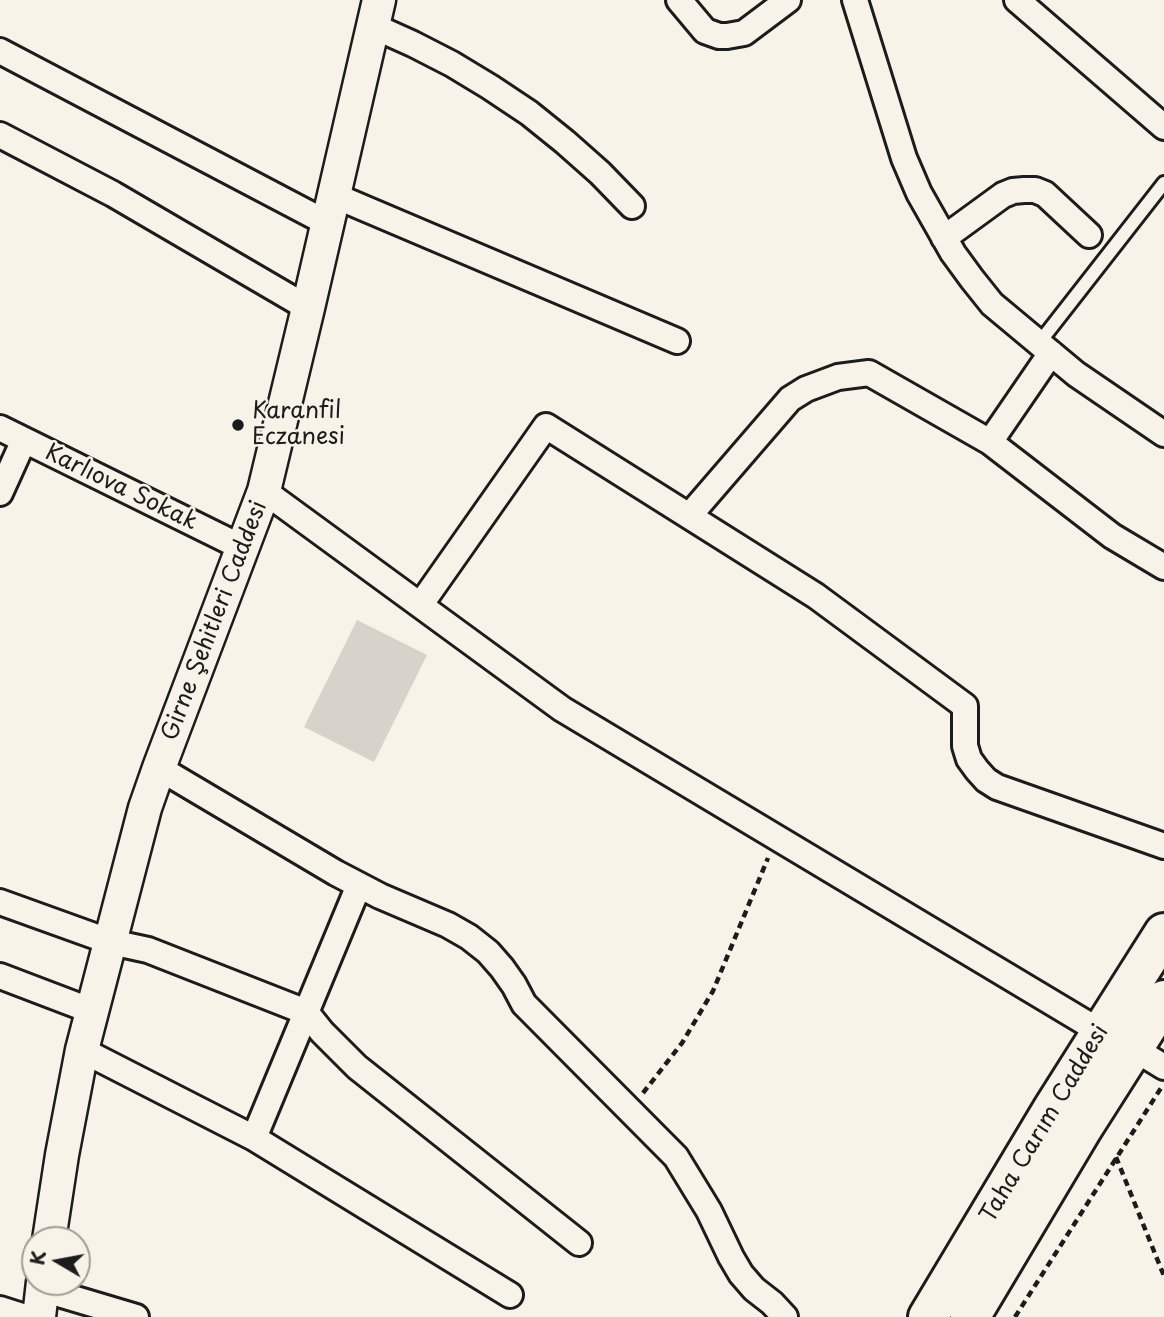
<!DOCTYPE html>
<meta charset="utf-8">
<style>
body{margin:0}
#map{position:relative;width:1164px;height:1317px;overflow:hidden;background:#f7f3e8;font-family:"Playpen Sans",sans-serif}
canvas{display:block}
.north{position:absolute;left:21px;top:1226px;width:70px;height:70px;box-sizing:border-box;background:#f7f3e8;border:2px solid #9f9d96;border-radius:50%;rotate:280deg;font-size:19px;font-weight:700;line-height:28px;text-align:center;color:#1c1c1c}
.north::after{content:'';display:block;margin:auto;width:24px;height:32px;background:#1c1c1c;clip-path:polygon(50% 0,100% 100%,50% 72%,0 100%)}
</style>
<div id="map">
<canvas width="1164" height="1317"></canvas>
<div class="north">K</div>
</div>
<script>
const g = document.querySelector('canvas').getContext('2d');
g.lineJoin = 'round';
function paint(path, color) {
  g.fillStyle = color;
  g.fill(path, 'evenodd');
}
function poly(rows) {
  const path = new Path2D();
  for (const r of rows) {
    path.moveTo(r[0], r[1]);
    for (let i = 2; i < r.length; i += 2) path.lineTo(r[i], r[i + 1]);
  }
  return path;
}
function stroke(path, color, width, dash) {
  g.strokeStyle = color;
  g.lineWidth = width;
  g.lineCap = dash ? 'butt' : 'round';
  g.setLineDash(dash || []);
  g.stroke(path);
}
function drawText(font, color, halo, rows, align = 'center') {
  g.font = font + ' "Playpen Sans",sans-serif';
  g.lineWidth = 5;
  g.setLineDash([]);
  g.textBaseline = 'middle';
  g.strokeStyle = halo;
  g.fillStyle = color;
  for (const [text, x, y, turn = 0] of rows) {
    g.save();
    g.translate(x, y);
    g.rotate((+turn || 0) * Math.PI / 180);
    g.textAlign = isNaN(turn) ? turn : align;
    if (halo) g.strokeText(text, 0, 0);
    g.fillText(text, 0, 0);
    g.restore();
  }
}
const green = poly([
 [357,620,427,655,374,762,304,727]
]);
const path = poly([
 [643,1093,682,1043,713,991,768,858],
 [1116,1157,1164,1276],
 [1015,1317,1161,1088]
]);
const service = poly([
 [1039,343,1164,183]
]);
const minor = poly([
 [679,0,705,31,719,36,727,36,744,33,788,0],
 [855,0,904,158,919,193,953,253,972,279,992,304,1076,374,1164,434],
 [1017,0,1164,127],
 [373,26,413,44,452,64,490,87,529,113,565,142,600,173,632,206],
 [0,51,327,223],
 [0,135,113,194,308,308],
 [333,195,677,341],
 [944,238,1003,195,1013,191,1024,190,1035,190,1045,194,1089,235],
 [0,428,243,548],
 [990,442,1112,536,1164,567],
 [264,491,562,709,1101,1032],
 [0,493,24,440],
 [689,516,790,399,806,389,838,377,869,373,990,442,1051,353],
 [421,604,546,426,816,596,965,706,965,746,969,759,977,770,986,780,997,787,1164,846],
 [159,768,336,873,380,896,448,925,469,937,488,952,502,968,514,985,524,1004,676,1157,709,1211,731,1257,741,1274,754,1289,772,1303,785,1317],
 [0,902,111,942,148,950,306,1012,322,1032,357,1067,579,1243],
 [0,976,92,1011],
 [1133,1048,1164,1067],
 [82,1050,254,1138,510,1295],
 [254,1138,359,885],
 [42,1289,136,1317],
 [0,1309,25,1317]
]);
const tertiary = poly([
 [49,1240,62,1155,82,1050,145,808,159,768,264,491,308,308,379,0],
 [39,1317,43,1282]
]);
const primary = poly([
 [928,1317,1052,1110,1164,933],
 [970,1317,1082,1129,1164,1000]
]);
const markers = [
 [238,425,7,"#1c1c1c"]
];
const poiNames = [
 ["Karanfil",252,412],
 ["Eczanesi",252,438]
];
const streetNames = [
 ["Karlıova Sokak",121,488,26],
 ["Girne Şehitleri Caddesi",215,621,-69],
 ["Taha Carım Caddesi",1045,1124,-59]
];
paint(green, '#d7d3cb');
stroke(service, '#1c1c1c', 18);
stroke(minor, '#1c1c1c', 30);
stroke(tertiary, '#1c1c1c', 37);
stroke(primary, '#1c1c1c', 44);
stroke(path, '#1c1c1c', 4.5, [7, 5]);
stroke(service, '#f7f3e8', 12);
stroke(minor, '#f7f3e8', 24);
stroke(tertiary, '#f7f3e8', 32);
stroke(primary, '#f7f3e8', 38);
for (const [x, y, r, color] of markers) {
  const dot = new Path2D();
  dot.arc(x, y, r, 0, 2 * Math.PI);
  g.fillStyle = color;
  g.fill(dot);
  stroke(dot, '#f7f3e8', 2.5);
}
drawText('23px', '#1c1c1c', '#f7f3e8', poiNames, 'left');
drawText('23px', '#1c1c1c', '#f7f3e8', streetNames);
</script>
